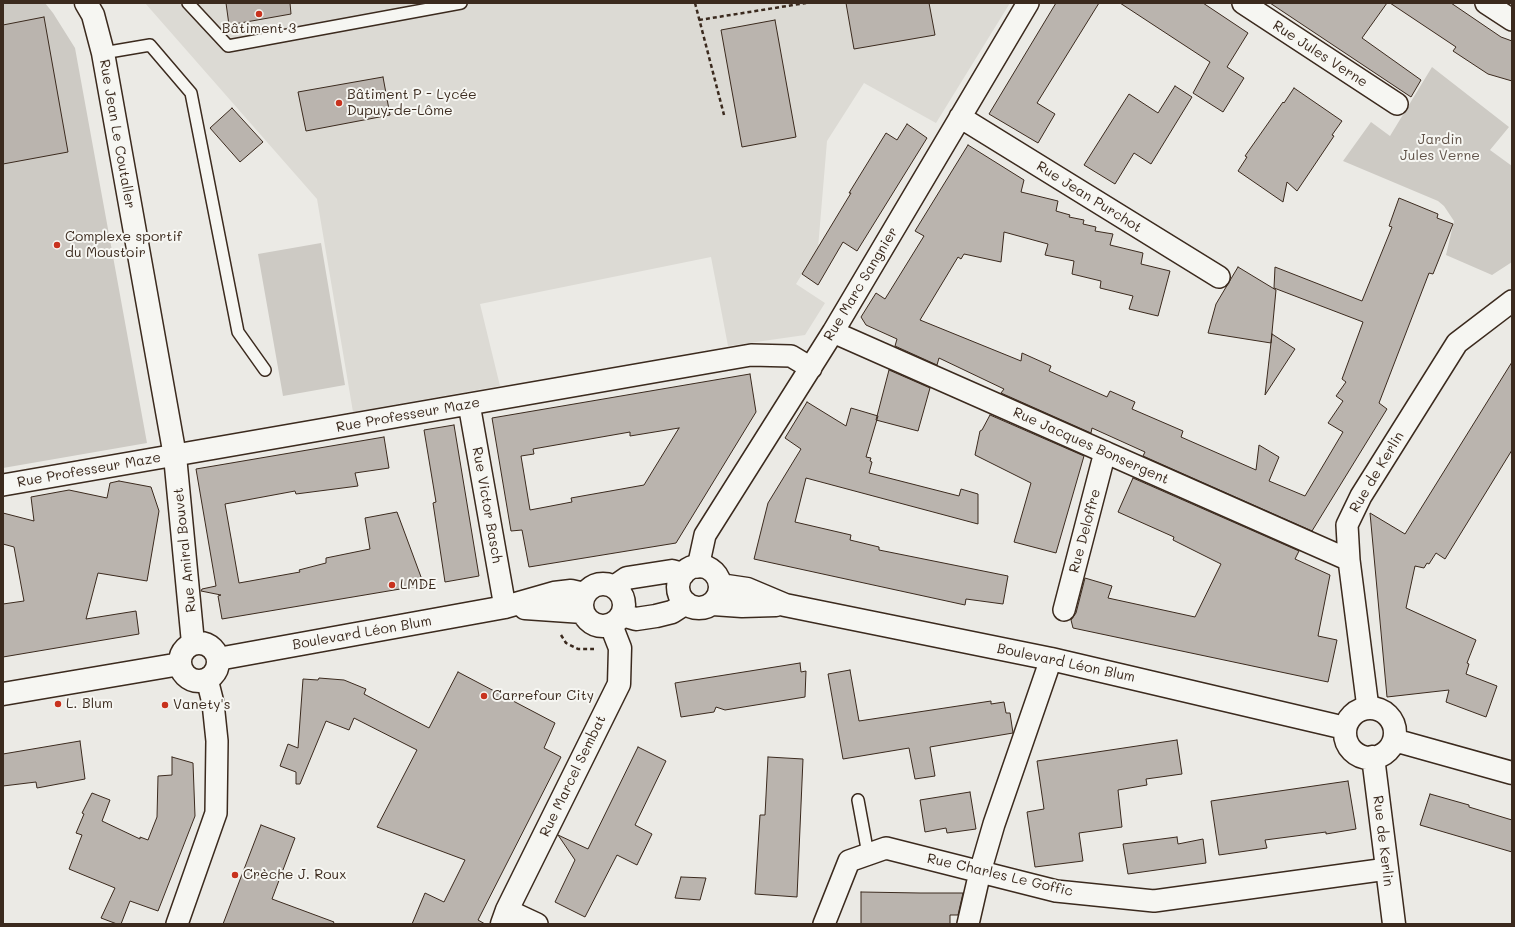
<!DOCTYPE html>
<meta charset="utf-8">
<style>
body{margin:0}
#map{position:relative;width:1515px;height:927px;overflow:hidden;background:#ebeae5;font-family:Mali,sans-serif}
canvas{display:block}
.frame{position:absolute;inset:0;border:4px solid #3b2a1e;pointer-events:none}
</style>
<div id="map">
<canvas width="1515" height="927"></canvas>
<div class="frame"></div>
</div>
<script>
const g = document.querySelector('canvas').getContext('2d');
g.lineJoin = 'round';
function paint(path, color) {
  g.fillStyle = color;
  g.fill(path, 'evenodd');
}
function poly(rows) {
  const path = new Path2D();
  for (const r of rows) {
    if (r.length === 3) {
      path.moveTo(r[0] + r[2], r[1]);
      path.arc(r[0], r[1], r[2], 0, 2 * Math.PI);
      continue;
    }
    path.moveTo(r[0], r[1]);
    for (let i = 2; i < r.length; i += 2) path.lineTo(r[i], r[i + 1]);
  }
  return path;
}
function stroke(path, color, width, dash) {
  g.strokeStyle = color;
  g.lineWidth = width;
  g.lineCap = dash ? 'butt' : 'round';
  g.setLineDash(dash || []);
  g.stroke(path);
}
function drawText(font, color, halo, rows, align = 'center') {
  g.font = font + ' Mali,sans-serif';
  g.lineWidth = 4;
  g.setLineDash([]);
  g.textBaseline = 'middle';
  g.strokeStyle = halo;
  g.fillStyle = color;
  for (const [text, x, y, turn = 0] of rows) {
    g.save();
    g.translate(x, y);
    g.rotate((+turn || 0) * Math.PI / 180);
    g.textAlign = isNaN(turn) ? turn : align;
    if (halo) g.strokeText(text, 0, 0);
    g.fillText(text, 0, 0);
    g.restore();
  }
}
const built = poly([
 [145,3,1010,3,936,123,864,83,827,141,818,248,796,284,825,303,805,335,728,346,711,257,480,304,500,386,353,412,317,199]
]);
const green = poly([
 [3,3,45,3,53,13,75,48,147,443,3,468],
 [1432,67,1509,127,1490,150,1512,166,1512,262,1492,275,1446,255,1454,221,1444,206,1438,201,1343,161,1371,122,1390,136],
 [321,243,345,385,283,396,258,254]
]);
const building = poly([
 [226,3,290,3,291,14,229,25,226,3],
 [846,3,929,3,935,35,854,49,846,3],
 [1056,3,1099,3,1037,103,1055,114,1038,143,989,114,1056,3],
 [1120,3,1203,3,1248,33,1227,67,1244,78,1223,112,1193,93,1210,62,1120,3],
 [1270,3,1387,3,1362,38,1421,80,1411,97,1270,3],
 [1390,3,1451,3,1501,37,1512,41,1512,81,1488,74,1453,51,1456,47,1390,3],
 [44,17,68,152,3,164,3,25,44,17],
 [775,20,796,137,742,147,721,30,775,20],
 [383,77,390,115,306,131,298,92,383,77],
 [1175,86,1192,97,1151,164,1134,153,1115,184,1084,165,1129,94,1158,113,1175,86],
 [1294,88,1342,121,1332,135,1334,136,1297,191,1287,182,1283,202,1238,171,1247,157,1245,156,1283,102,1284,103,1294,88],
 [232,108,263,142,240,162,210,128,232,108],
 [907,124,927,138,857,251,843,242,818,285,802,274,851,193,849,193,886,133,897,140,907,124],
 [968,145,1024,180,1021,192,1058,201,1056,211,1070,215,1069,217,1084,220,1083,224,1096,227,1095,231,1113,234,1110,245,1143,253,1141,264,1170,271,1158,316,1129,309,1133,296,1100,288,1101,281,1072,274,1074,261,1045,255,1048,244,1004,232,1001,262,964,254,961,259,958,257,920,320,1021,361,1022,353,1051,366,1049,371,1107,397,1110,391,1135,402,1132,409,1183,431,1181,437,1256,470,1259,445,1279,457,1269,481,1305,496,1343,432,1328,423,1343,401,1336,396,1346,382,1342,379,1363,322,1274,288,1275,267,1362,301,1392,227,1389,226,1399,198,1438,214,1437,218,1453,224,1433,274,1429,273,1379,403,1387,409,1312,531,1143,456,1145,452,1092,428,1091,433,1001,393,1004,389,939,358,937,365,895,346,897,339,866,325,861,317,876,293,885,299,924,236,915,231,968,145],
 [1238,267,1276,290,1271,343,1208,333,1216,304,1238,267],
 [1272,334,1295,349,1265,395,1272,334],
 [1512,362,1512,450,1445,559,1436,553,1429,564,1427,563,1424,568,1415,566,1406,608,1476,640,1467,663,1469,664,1466,674,1497,686,1486,717,1446,702,1449,690,1387,697,1370,513,1405,534,1512,362],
 [889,370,930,388,918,431,876,420,889,370],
 [750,374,756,412,676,543,529,567,522,530,511,531,492,418,750,374],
 [679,428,644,485,571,498,572,502,530,510,521,456,534,454,533,449,630,432,630,436,679,428],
 [807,402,846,426,851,408,878,416,866,457,871,458,870,461,872,462,869,473,959,496,961,489,978,494,978,524,806,478,795,522,851,535,850,540,879,547,879,550,1008,576,1003,604,966,599,965,605,754,559,768,503,801,449,785,438,807,402],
 [990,415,1084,456,1056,553,1014,542,1031,483,975,455,980,431,982,430,990,415],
 [454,425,479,576,445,582,433,503,436,502,424,430,454,425],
 [384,437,389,468,355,473,358,486,296,494,295,491,225,504,239,583,300,572,299,570,326,563,326,558,370,549,365,518,397,512,424,585,222,619,218,596,221,595,201,591,202,589,216,586,196,469,384,437],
 [1133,478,1299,551,1295,559,1330,575,1318,636,1337,640,1328,682,1073,628,1071,620,1076,613,1085,578,1112,586,1108,598,1195,617,1221,564,1173,540,1174,537,1118,512,1133,478],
 [119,481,151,487,159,511,147,581,98,573,86,619,136,611,139,634,3,657,3,604,24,601,14,547,3,544,3,513,34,521,31,497,69,490,107,498,110,483,119,481],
 [800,663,801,672,806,671,805,697,725,710,716,707,714,712,681,717,675,683,800,663],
 [850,670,859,721,991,701,991,704,1004,702,1006,713,1010,713,1013,733,930,747,935,776,915,779,909,748,843,759,828,674,850,670],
 [458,672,555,723,544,748,561,757,478,920,485,924,412,924,425,893,444,902,465,860,377,827,417,750,354,718,349,730,326,721,300,784,296,784,296,772,280,766,288,744,298,748,303,679,318,680,319,678,344,680,366,689,364,694,429,728,458,672],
 [1177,740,1182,774,1146,779,1147,785,1118,790,1122,827,1079,833,1083,861,1035,867,1027,812,1044,809,1037,761,1177,740],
 [80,741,85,779,37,788,36,782,3,786,3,754,80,741],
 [638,747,666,761,635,825,652,834,637,865,617,855,585,917,555,902,575,860,558,835,588,849,638,747],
 [172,757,193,763,195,816,158,911,130,901,121,924,117,924,101,918,115,888,69,869,82,835,76,833,84,814,82,813,92,793,110,800,102,821,140,839,140,837,148,840,157,817,158,776,172,775,172,757],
 [768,757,803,759,797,897,755,894,760,815,765,815,768,757],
 [1348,781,1356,829,1326,834,1326,832,1265,840,1267,848,1219,855,1211,801,1348,781],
 [970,792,976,829,947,833,946,828,925,832,920,800,970,792],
 [1430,794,1469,805,1469,807,1512,820,1512,852,1420,825,1430,794],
 [261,825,295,838,272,899,334,922,333,924,223,924,261,825],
 [1177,837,1178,844,1203,839,1206,863,1128,874,1123,844,1177,837],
 [681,877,706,878,700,900,675,898,681,877],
 [861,892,920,893,963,893,958,915,950,915,950,924,861,924,861,892]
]);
const path = poly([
 [695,3,724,115],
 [699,20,806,3],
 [561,635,566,643,578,649,594,649]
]);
const lane = poly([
 [188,3,228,46,461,3],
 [103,53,150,45,191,93,238,332,265,370],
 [858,800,868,854]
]);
const street = poly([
 [1243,3,1397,104],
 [1486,3,1512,20],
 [960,117,1219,277],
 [833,332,1349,560],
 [469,404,505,607],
 [3,485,751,355,791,356,811,368],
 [698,567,705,535,833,332,1028,3],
 [1064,610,1105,452],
 [1368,708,1349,560,1347,525,1361,496,1457,343,1512,301],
 [507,910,537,924],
 [177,924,216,813,217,741,213,703,207,679],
 [824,924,849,861,886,848,1056,891,1154,901,1387,869],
 [968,924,980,872,994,824,1051,659]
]);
const secondary = poly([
 [86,3,93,15,103,53,175,456,193,643],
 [699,587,21],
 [603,605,21],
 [720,585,747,589,785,605,1051,659,1345,728],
 [614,587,627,578,672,571,683,574],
 [713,604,742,606,776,605],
 [525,608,583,612],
 [622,615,636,619,656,616,672,612,686,603],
 [199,662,19],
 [218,659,505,607,554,593,571,591,584,594],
 [3,694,180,664],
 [1370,733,25],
 [1394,740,1512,773],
 [1373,757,1394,924],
 [502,924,507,910,619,684,620,648,611,625]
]);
const markers = [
 [259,14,4,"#c8321e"],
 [339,103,4,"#c8321e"],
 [57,245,4,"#c8321e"],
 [392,585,4,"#c8321e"],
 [484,696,4,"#c8321e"],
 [58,704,4,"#c8321e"],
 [165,705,4,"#c8321e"],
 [235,875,4,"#c8321e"]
];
const poiNames = [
 ["Bâtiment 3",259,29,"center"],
 ["Bâtiment P - Lycée",347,95],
 ["Dupuy-de-Lôme",347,111],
 ["Complexe sportif",65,237],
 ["du Moustoir",65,253],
 ["LMDE",400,585],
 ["Carrefour City",492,696],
 ["L. Blum",66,704],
 ["Vanety's",173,705],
 ["Crèche J. Roux",243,875]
];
const streetNames = [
 ["Rue Jules Verne",1320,54,33],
 ["Rue Jean Le Coutaller",117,134,80],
 ["Rue Jean Purchot",1089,197,32],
 ["Rue Marc Sangnier",861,284,-59],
 ["Rue Professeur Maze",408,415,-10],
 ["Rue Jacques Bonsergent",1091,446,24],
 ["Rue Professeur Maze",89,470,-10],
 ["Rue de Kerlin",1377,472,-59],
 ["Rue Victor Basch",487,505,80],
 ["Rue Deloffre",1085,531,-75],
 ["Rue Amiral Bouvet",185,550,-96],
 ["Boulevard Léon Blum",362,633,-10],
 ["Boulevard Léon Blum",1066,663,12],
 ["Rue Marcel Sembat",573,776,-64],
 ["Rue de Kerlin",1383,841,83],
 ["Rue Charles Le Goffic",1000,875,13]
];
const parkNames = [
 ["Jardin",1440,140],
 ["Jules Verne",1440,156]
];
paint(built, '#dcdad4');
paint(green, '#cdcac4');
paint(building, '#bab4ae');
stroke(building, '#3b2a1e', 1);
stroke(lane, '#3b2a1e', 14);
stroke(street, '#3b2a1e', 24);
stroke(secondary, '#3b2a1e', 25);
stroke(path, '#3b2a1e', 2.5, [4, 3]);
stroke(lane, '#f6f6f2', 11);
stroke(street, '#f6f6f2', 21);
stroke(secondary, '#f6f6f2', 22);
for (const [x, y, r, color] of markers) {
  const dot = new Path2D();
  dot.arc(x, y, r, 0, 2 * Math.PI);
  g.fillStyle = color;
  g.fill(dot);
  stroke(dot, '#f6f6f2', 1.5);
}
drawText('14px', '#3b2a1e', '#f6f6f2', poiNames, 'left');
drawText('14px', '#3b2a1e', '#f6f6f2', streetNames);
drawText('14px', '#605248', '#f6f6f2', parkNames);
</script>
